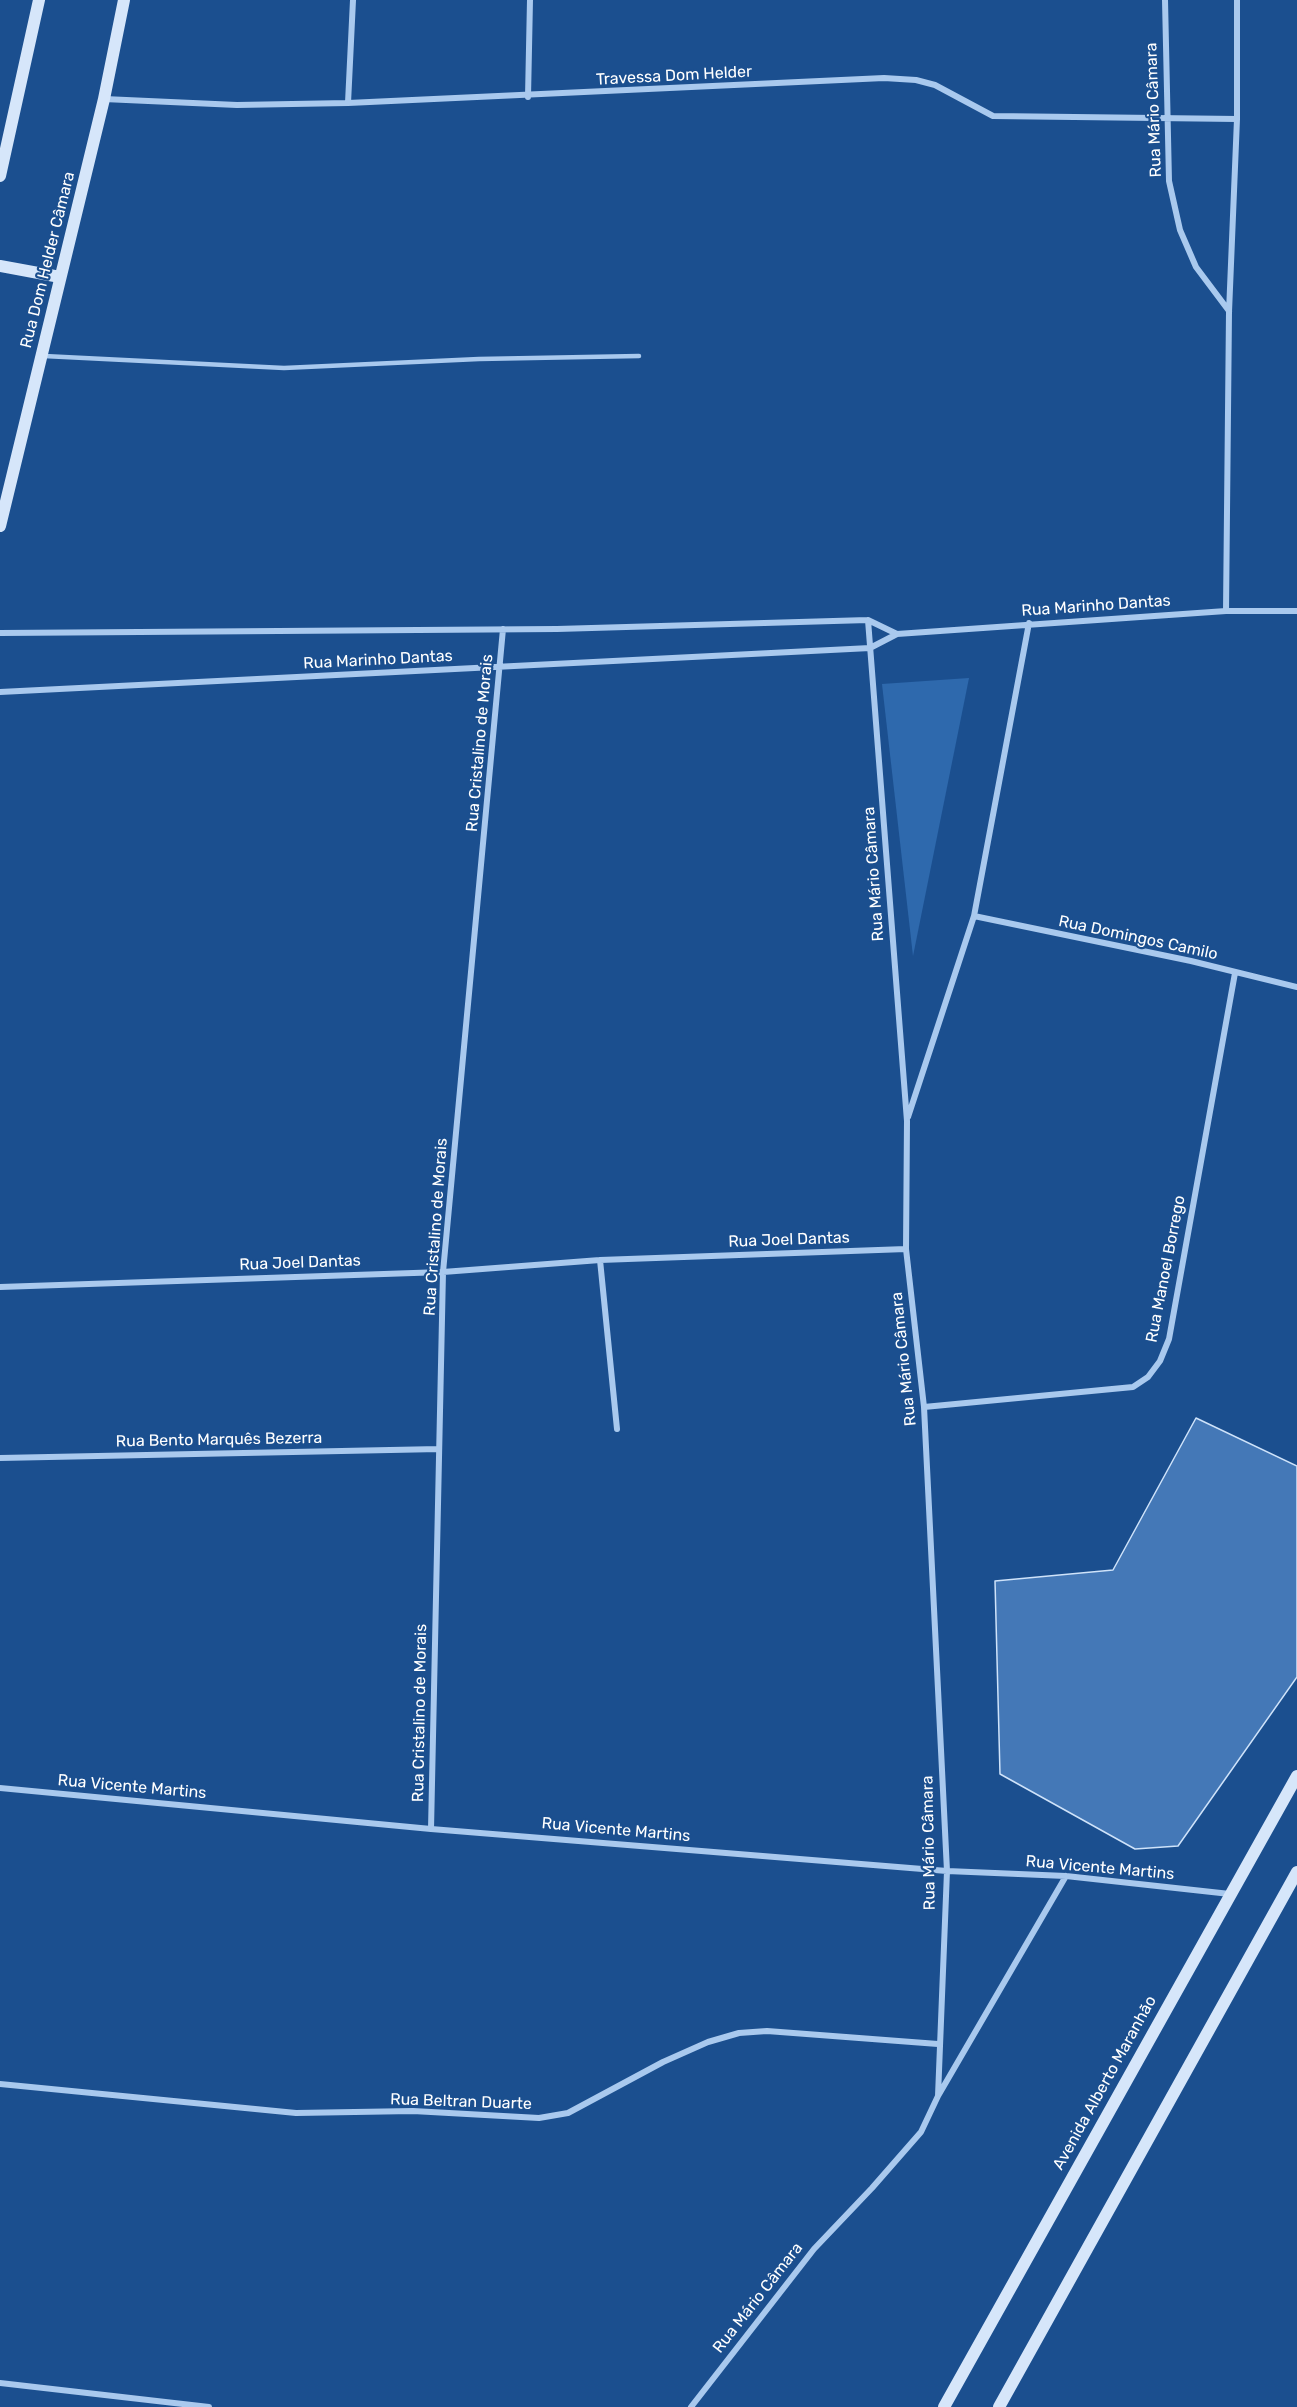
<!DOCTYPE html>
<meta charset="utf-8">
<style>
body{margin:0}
canvas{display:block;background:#1b4f8f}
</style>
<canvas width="1297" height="2407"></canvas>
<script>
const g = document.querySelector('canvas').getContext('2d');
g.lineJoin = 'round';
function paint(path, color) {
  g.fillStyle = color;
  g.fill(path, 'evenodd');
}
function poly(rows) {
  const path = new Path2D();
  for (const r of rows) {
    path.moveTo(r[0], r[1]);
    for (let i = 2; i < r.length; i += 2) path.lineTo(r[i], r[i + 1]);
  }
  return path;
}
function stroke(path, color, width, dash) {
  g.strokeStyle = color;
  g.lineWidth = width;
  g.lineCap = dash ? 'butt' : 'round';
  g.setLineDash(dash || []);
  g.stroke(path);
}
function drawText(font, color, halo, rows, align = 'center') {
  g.font = font + ' Rubik,sans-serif';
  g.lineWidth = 4.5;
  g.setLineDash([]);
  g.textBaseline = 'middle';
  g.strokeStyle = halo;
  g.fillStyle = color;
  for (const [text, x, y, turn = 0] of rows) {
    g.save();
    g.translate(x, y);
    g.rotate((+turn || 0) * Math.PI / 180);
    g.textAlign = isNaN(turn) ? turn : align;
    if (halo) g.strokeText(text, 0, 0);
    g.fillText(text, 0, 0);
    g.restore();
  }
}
const green = poly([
 [969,678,913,956,882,684]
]);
const building = poly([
 [1196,1418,1297,1466,1297,1677,1178,1846,1135,1849,1000,1774,995,1581,1113,1570,1196,1418]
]);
const lane = poly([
 [44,356,284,368,479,359,639,356]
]);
const street = poly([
 [1165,0,1169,181,1180,230,1196,267,1229,311],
 [528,97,530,0],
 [104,99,237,105,348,103,884,78,916,80,935,85,993,116,1237,119],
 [348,103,353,0],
 [1226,611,1229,312,1237,119,1237,0],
 [868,620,907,1121,906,1249,924,1407,947,1871,938,2096],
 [0,633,557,629,868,620,897,634],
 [0,692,870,648,897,634,1226,611,1297,611],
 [974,916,1191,961,1297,987],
 [908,1117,974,916,1029,623],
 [600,1260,617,1429],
 [0,1287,443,1272,600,1260,906,1249],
 [924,1407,1133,1387,1148,1377,1160,1361,1169,1339,1235,973],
 [0,1458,439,1449],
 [0,1788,431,1829,947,1871,1066,1876,1230,1894],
 [431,1829,443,1272,503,629],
 [0,2084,296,2113,413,2111,539,2118,568,2113,663,2062,708,2042,739,2033,767,2031,938,2044],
 [0,2383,209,2407],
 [691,2407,814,2249,872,2188,921,2132,938,2096,1066,1876]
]);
const secondary = poly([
 [0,176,39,0],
 [0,266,60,277],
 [0,526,104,99,124,0],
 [944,2407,1297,1776],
 [999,2407,1297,1872]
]);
const streetNames = [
 ["Travessa Dom Helder",674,76,-3],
 ["Rua Mário Câmara",1154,110,-92],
 ["Rua Dom Helder Câmara",48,260,-76],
 ["Rua Marinho Dantas",1096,606,-4],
 ["Rua Marinho Dantas",378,660,-3],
 ["Rua Cristalino de Morais",480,743,-85],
 ["Rua Mário Câmara",874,874,-94],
 ["Rua Domingos Camilo",1138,938,12],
 ["Rua Cristalino de Morais",436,1227,-86],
 ["Rua Joel Dantas",789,1240,-2],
 ["Rua Joel Dantas",300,1263,-2],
 ["Rua Manoel Borrego",1166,1269,-79],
 ["Rua Mário Câmara",904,1359,-96],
 ["Rua Bento Marquês Bezerra",219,1440,-1],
 ["Rua Cristalino de Morais",420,1713,-89],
 ["Rua Vicente Martins",132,1787,5],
 ["Rua Vicente Martins",616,1830,5],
 ["Rua Mário Câmara",929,1843,-91],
 ["Rua Vicente Martins",1100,1868,5],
 ["Avenida Alberto Maranhão",1105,2083,-61],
 ["Rua Beltran Duarte",461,2102,2],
 ["Rua Mário Câmara",758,2298,-52]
];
paint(green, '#2e69ad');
paint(building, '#4478b7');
stroke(building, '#cfe3fa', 1.5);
stroke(lane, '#a9c9ee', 4.5);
stroke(street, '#a9c9ee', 6);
stroke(secondary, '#d6e6fa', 12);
drawText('16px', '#fff', '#1b4f8f', streetNames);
</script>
